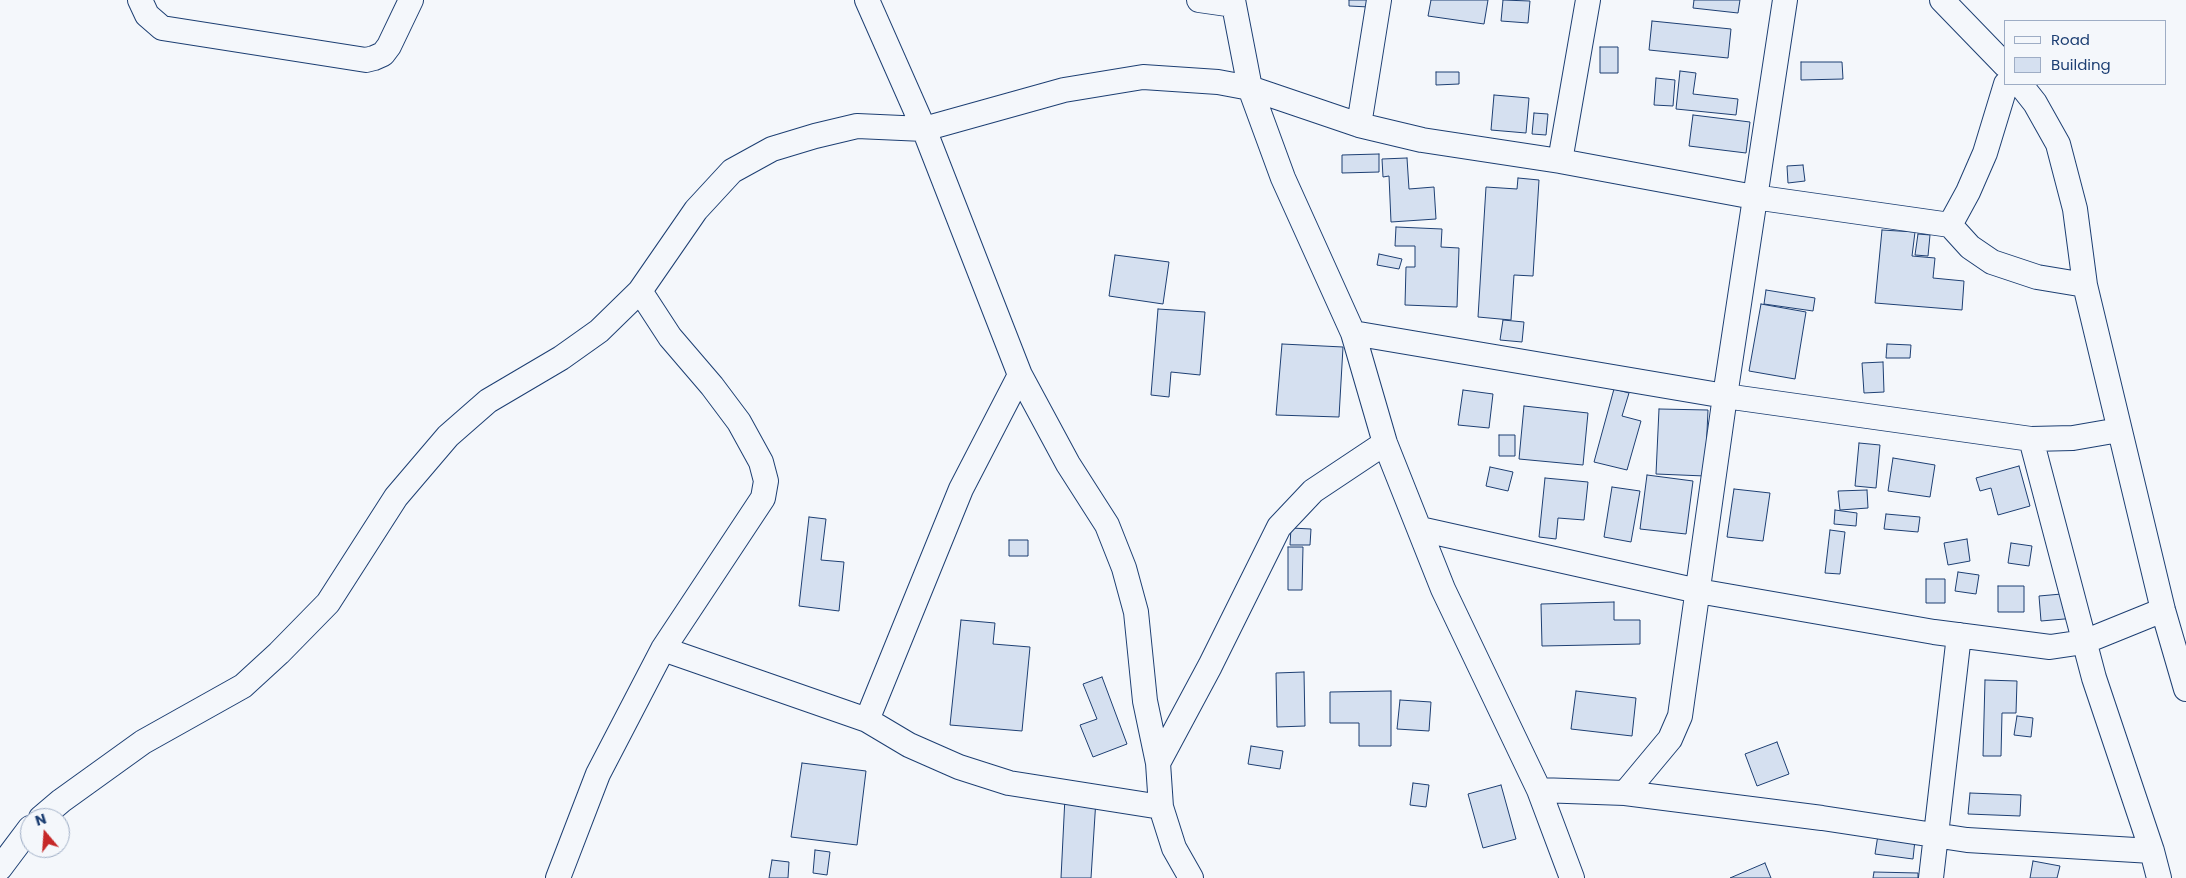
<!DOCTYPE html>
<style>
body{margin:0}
#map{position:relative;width:2186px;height:878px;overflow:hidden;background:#f4f7fb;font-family:Poppins,sans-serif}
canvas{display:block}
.legend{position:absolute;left:2004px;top:20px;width:162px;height:65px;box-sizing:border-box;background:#f4f7fb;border:1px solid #9eadc5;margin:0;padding:6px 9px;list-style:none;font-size:15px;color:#1d3f73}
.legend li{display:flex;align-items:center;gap:10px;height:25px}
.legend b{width:25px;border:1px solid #9eadc5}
.north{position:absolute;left:20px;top:808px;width:50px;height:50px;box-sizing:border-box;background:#f4f7fb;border:1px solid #9eadc5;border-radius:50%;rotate:342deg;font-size:14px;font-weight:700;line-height:20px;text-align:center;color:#1d3f73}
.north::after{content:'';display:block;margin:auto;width:18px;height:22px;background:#c62828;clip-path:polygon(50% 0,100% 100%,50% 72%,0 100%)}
</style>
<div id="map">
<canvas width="2186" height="878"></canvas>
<ul class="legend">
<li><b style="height:6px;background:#f4f7fb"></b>Road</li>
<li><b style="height:14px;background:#d5e0f0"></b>Building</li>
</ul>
<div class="north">N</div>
</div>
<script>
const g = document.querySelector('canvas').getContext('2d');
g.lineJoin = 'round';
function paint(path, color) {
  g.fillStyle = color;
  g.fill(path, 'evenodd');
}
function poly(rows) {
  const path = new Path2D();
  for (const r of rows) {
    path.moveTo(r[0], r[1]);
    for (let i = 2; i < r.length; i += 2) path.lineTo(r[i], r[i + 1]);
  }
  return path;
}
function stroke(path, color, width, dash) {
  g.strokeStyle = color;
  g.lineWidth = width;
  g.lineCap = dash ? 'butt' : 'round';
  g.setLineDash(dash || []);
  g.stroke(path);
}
const building = poly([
 [1349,0,1369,0,1369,7,1349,6,1349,0],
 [1431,0,1488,0,1484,24,1428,16,1431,0],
 [1503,0,1530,1,1528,23,1501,21,1503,0],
 [1694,0,1740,0,1738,13,1693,8,1694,0],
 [1652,21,1731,29,1728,58,1649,50,1652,21],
 [1600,47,1618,47,1618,73,1600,73,1600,47],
 [1801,62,1842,62,1843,79,1801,80,1801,62],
 [1680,71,1696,73,1693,94,1738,99,1736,115,1676,109,1680,71],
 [1436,72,1459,72,1459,84,1436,85,1436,72],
 [1656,78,1675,80,1673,106,1654,105,1656,78],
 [1494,95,1529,98,1526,133,1491,130,1494,95],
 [1534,113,1548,114,1546,135,1532,134,1534,113],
 [1693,115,1750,122,1746,153,1689,146,1693,115],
 [1379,154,1379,172,1342,173,1342,155,1379,154],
 [1407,158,1409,189,1434,187,1436,219,1391,222,1389,176,1383,177,1382,159,1407,158],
 [1803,165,1805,181,1788,183,1787,166,1803,165],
 [1518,178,1539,180,1533,276,1514,275,1511,320,1478,317,1486,187,1517,189,1518,178],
 [1396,227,1442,229,1441,247,1459,248,1457,307,1405,305,1406,267,1415,267,1415,246,1395,246,1396,227],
 [1882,230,1915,232,1912,256,1935,258,1933,278,1964,281,1962,310,1875,303,1882,230],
 [1918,234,1930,235,1928,256,1915,255,1918,234],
 [1379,254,1402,259,1399,269,1377,265,1379,254],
 [1115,255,1169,262,1163,304,1109,296,1115,255],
 [1766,290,1815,298,1813,311,1764,304,1766,290],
 [1761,304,1806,312,1795,379,1749,371,1761,304],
 [1158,309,1205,312,1200,375,1171,372,1169,397,1151,395,1158,309],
 [1503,320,1524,322,1522,342,1500,340,1503,320],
 [1282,344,1343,347,1339,417,1276,415,1282,344],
 [1887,344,1911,345,1910,358,1886,358,1887,344],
 [1883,362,1884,392,1864,393,1862,363,1883,362],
 [1614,389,1629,393,1622,416,1641,421,1627,470,1594,462,1614,389],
 [1463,390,1493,394,1489,428,1458,425,1463,390],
 [1524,406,1588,413,1583,465,1519,459,1524,406],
 [1659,409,1708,410,1705,476,1656,474,1659,409],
 [1499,435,1515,435,1515,456,1499,456,1499,435],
 [1859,443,1880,445,1876,488,1855,486,1859,443],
 [1893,458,1935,465,1930,497,1888,491,1893,458],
 [2019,466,2030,506,1998,515,1991,488,1980,491,1976,478,2019,466],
 [1490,467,1513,472,1508,491,1486,486,1490,467],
 [1647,475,1693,481,1686,534,1640,529,1647,475],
 [1545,478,1588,482,1584,520,1558,518,1556,539,1539,537,1545,478],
 [1612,487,1640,491,1631,542,1604,537,1612,487],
 [1734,489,1770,493,1763,541,1727,537,1734,489],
 [1867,490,1868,508,1840,510,1838,491,1867,490],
 [1835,510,1857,513,1856,526,1834,524,1835,510],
 [1886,514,1920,517,1918,532,1884,529,1886,514],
 [809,517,826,519,821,560,844,562,839,611,799,606,809,517],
 [1291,528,1311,529,1310,545,1290,545,1291,528],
 [1830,530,1845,532,1840,574,1825,573,1830,530],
 [1967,539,1970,561,1948,565,1944,543,1967,539],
 [1009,540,1028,540,1028,556,1009,556,1009,540],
 [2011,543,2032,546,2029,566,2008,563,2011,543],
 [1288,547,1303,547,1302,590,1288,590,1288,547],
 [1958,572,1979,575,1976,594,1955,591,1958,572],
 [1926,579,1945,579,1945,603,1926,603,1926,579],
 [1998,586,2024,586,2024,612,1998,612,1998,586],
 [2073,593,2076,618,2041,621,2039,596,2073,593],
 [1614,602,1614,620,1640,620,1640,644,1542,646,1541,604,1614,602],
 [961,620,995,623,993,644,1030,647,1022,731,950,725,961,620],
 [1304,672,1305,726,1277,727,1276,673,1304,672],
 [1102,677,1127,744,1093,757,1080,725,1097,719,1083,684,1102,677],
 [1985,680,2017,681,2016,713,2002,713,2001,756,1983,756,1985,680],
 [1391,691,1391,746,1359,746,1359,723,1330,723,1330,692,1391,691],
 [1576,691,1636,698,1632,736,1571,729,1576,691],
 [1400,700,1431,702,1429,731,1397,729,1400,700],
 [2017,716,2033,718,2031,737,2014,735,2017,716],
 [1777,742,1789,774,1757,786,1745,754,1777,742],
 [1251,746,1283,751,1280,769,1248,764,1251,746],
 [802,763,866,771,857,845,791,837,802,763],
 [1413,783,1429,785,1426,807,1410,805,1413,783],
 [1501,785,1516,839,1483,848,1468,794,1501,785],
 [1970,793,2021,795,2020,816,1968,814,1970,793],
 [1065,797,1096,799,1091,878,1061,878,1065,797],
 [1878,835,1915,840,1913,859,1875,854,1878,835],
 [815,850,830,852,827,875,813,873,815,850],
 [772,860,789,862,788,878,769,878,772,860],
 [2033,861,2060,866,2057,878,2030,878,2033,861],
 [1765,863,1771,878,1730,878,1765,863],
 [1874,872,1918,873,1918,878,1873,878,1874,872]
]);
const street = poly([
 [140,0,147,15,162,28,366,60,374,58,383,54,389,46,411,0],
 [867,0,924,129,1020,375,1068,464,1107,525,1124,568,1136,612,1145,701,1158,763,1161,807,1174,848,1191,878],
 [1199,0,1234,5],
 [1233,0,1250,88,1283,178,1353,333,1385,443,1443,589,1539,790,1572,878],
 [1942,0,2005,65],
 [2020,84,2035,103,2058,144,2075,209,2085,285,2163,610,2186,689],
 [1359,125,1379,0],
 [1560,161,1588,0],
 [1950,225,1968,192,1985,153,2006,84],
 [1353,333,1725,396,2031,439,2073,438,2119,430],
 [2031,439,2094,678,2152,851,2159,878],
 [1420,529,1698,591,1934,632,2050,647,2084,642,2163,610],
 [663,649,867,720,909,745,959,767,1009,783,1161,807],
 [867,720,961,489,1020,375],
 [1158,763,1210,666,1279,527,1313,491,1385,443],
 [1539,790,1625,793,1822,818,1967,840,2152,851],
 [1625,793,1670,739,1680,716,1725,396,1785,0],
 [41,818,61,801,143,742,243,686,279,653,328,603,396,497,448,436,488,401,561,358,599,331,640,291,696,210,732,171,772,149,815,136,857,126,924,129,1064,90,1143,77,1218,82,1250,88,1359,125,1422,140,1560,161,1754,197,1950,225,1970,247,1992,262,2037,277,2085,285],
 [0,868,30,828],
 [558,878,598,774,663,649,763,498,766,481,761,462,739,422,712,386,670,337,640,291],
 [1931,878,1959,635]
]);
paint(building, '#d5e0f0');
stroke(building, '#1d3f73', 1);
stroke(street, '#1d3f73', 26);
stroke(street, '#f4f7fb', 24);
</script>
